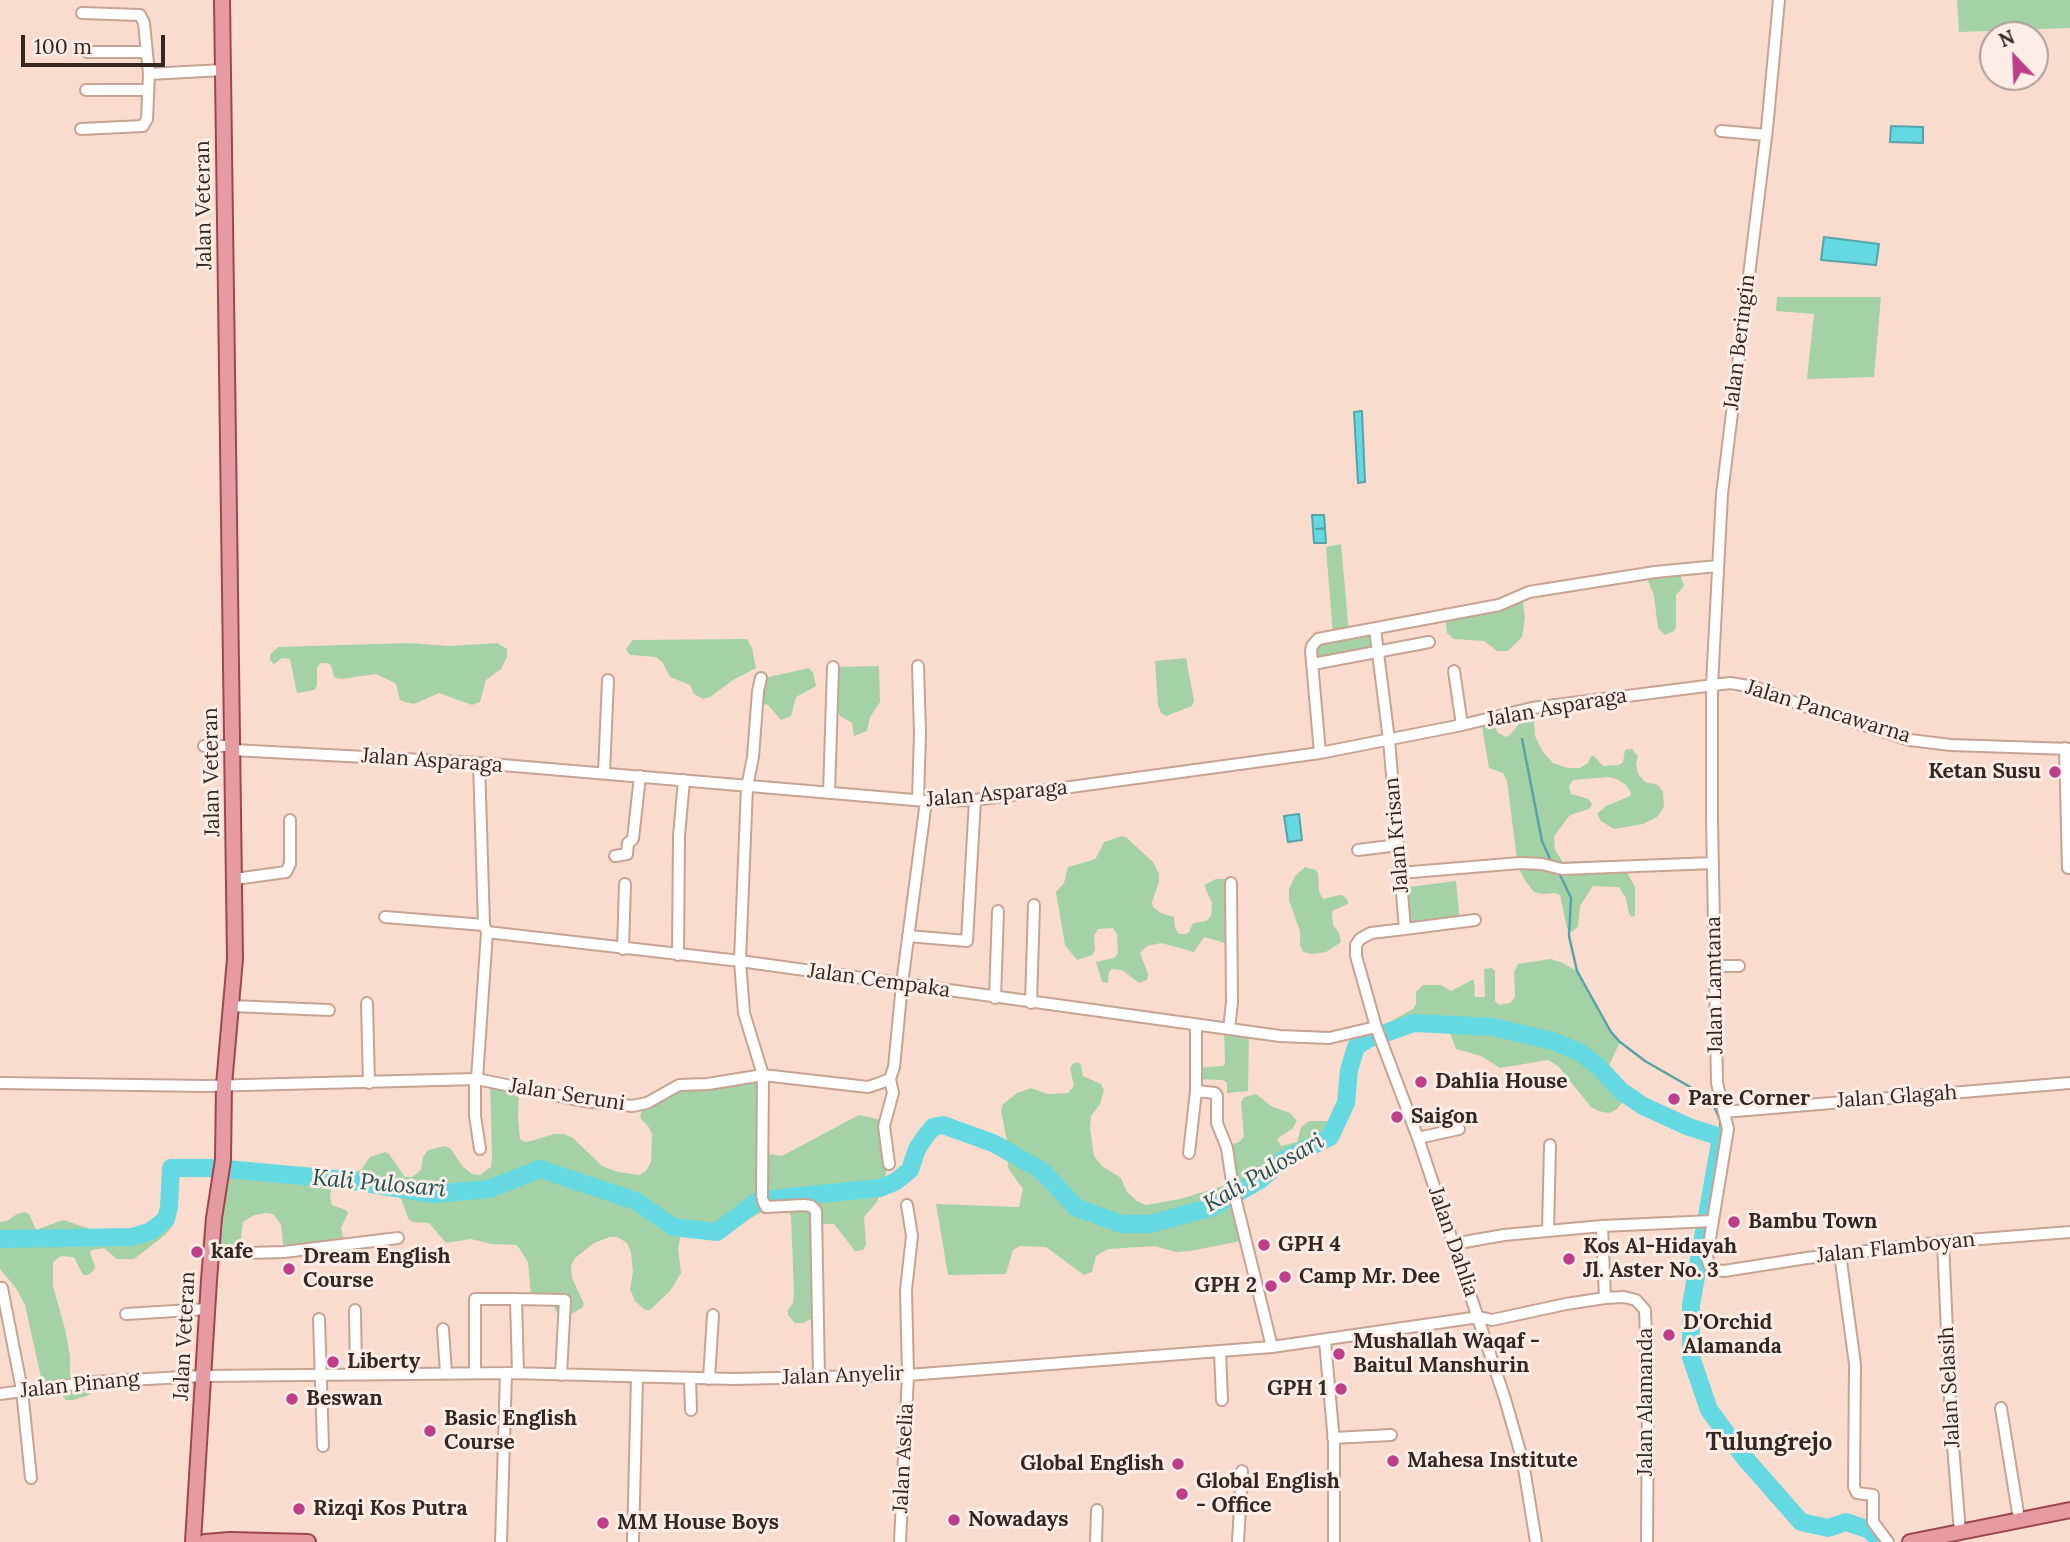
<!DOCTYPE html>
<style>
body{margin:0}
#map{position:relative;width:2070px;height:1542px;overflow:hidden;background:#fadcce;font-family:Lora,serif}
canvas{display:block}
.north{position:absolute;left:1979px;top:21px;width:70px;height:70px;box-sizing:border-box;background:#fcede6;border:2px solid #ac9d97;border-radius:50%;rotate:337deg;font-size:19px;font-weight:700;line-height:28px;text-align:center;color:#342620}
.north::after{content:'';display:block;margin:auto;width:24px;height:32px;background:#be3e89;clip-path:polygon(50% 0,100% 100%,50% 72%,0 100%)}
.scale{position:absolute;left:21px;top:35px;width:144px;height:32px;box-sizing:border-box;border:4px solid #342620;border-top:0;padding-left:9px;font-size:21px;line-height:24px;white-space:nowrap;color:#342620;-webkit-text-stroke:5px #fcede6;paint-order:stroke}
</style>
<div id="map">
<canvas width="2070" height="1542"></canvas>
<div class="north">N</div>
<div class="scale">100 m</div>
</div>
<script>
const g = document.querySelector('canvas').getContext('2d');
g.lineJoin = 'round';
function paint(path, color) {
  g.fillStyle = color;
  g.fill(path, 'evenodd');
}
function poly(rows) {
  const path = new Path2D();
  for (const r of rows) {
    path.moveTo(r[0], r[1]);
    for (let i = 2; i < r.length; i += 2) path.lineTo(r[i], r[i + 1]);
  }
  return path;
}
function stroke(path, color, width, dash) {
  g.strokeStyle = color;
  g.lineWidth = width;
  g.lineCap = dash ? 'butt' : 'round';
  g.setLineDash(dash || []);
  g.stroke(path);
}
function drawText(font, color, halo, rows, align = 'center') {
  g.font = font + ' Lora,serif';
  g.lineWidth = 6;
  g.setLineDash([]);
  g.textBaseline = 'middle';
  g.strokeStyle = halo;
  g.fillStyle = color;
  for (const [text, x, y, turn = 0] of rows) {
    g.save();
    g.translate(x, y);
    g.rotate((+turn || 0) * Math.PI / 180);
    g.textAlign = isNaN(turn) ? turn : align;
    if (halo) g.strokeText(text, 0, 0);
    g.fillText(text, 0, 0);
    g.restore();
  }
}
const green = poly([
 [1957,0,2070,0,2070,28,1959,32],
 [1777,297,1881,297,1874,377,1807,379,1814,314,1776,311],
 [1341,544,1349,633,1375,629,1377,652,1313,664,1314,642,1333,636,1326,547],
 [1678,570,1684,586,1676,595,1676,626,1674,631,1665,635,1658,628,1654,596,1647,578],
 [1522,595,1525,618,1522,637,1508,651,1497,651,1484,641,1454,639,1447,633,1445,614],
 [747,639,752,648,756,668,733,680,710,697,703,699,694,694,690,685,670,677,663,663,656,657,630,655,626,649,633,640],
 [410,643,450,646,497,643,507,649,507,657,501,669,486,680,480,702,472,705,439,693,414,704,405,702,400,700,396,684,393,682,376,674,341,679,334,677,331,665,326,663,320,663,317,668,317,686,314,690,297,693,290,659,282,658,274,664,270,660,270,655,278,647],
 [1186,658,1194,701,1192,706,1166,716,1161,713,1158,705,1155,661],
 [879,666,880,702,870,717,867,731,854,736,852,723,840,716,834,704,833,667],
 [809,668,813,673,816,686,796,697,791,716,781,720,768,705,757,702,764,678],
 [1529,712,1534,718,1535,736,1543,752,1553,763,1568,768,1580,768,1588,763,1591,756,1594,756,1603,766,1619,765,1623,762,1625,750,1632,749,1638,756,1636,763,1638,774,1645,782,1658,785,1663,792,1664,807,1657,817,1643,824,1614,829,1601,821,1597,814,1606,806,1630,796,1631,793,1626,785,1617,779,1608,777,1573,780,1569,786,1571,794,1589,799,1592,805,1589,809,1570,815,1554,836,1555,850,1563,862,1620,860,1635,887,1635,916,1632,917,1629,914,1626,898,1619,887,1593,886,1580,906,1578,926,1572,932,1567,928,1560,895,1555,893,1542,894,1534,892,1526,882,1518,867,1507,781,1503,773,1489,768,1481,721,1493,723,1498,733,1506,737,1510,735],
 [1122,836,1127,838,1153,862,1159,874,1159,882,1152,902,1153,907,1161,913,1174,917,1175,928,1179,934,1186,934,1189,932,1193,923,1206,921,1211,916,1212,903,1204,885,1216,879,1231,879,1236,884,1238,894,1234,914,1236,935,1225,943,1204,937,1194,952,1161,943,1147,946,1140,953,1148,974,1147,980,1139,983,1122,970,1112,969,1109,972,1108,983,1102,982,1096,962,1114,958,1118,953,1117,934,1113,928,1098,929,1094,936,1095,950,1092,955,1077,960,1065,945,1056,892,1064,883,1068,867,1092,860,1096,858,1104,842],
 [1305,867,1316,870,1318,874,1319,892,1323,899,1339,895,1344,896,1348,901,1348,904,1332,911,1333,925,1339,933,1341,942,1326,952,1311,954,1303,952,1300,945,1300,931,1289,900,1289,889,1295,876],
 [1456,881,1460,922,1405,929,1401,888],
 [1550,959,1561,962,1577,971,1611,1032,1620,1042,1605,1074,1628,1096,1616,1110,1609,1113,1598,1111,1591,1107,1558,1066,1548,1060,1500,1068,1481,1056,1456,1049,1450,1033,1446,1029,1436,1027,1400,1031,1392,1026,1393,1020,1413,1009,1416,1004,1416,992,1423,985,1441,985,1451,991,1474,979,1475,997,1485,997,1484,969,1492,968,1495,971,1495,1001,1499,1005,1510,1003,1515,997,1514,972,1518,964],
 [1224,1028,1249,1032,1248,1091,1227,1093,1227,1083,1223,1080,1196,1079,1196,1068,1223,1066,1225,1064],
 [1078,1062,1081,1065,1083,1076,1101,1084,1104,1090,1100,1104,1091,1116,1090,1128,1094,1156,1102,1166,1121,1178,1127,1192,1137,1201,1146,1205,1180,1199,1226,1185,1233,1189,1246,1240,1190,1251,1176,1252,1155,1246,1108,1249,1096,1256,1092,1272,1084,1275,1046,1247,1020,1246,1013,1250,1006,1274,948,1275,936,1204,1019,1207,1023,1189,1008,1168,1007,1141,1001,1111,1003,1104,1017,1093,1031,1088,1048,1094,1068,1093,1074,1086,1070,1068,1073,1064],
 [763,1075,764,1144,769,1154,782,1156,859,1115,878,1119,884,1126,889,1164,877,1202,864,1217,866,1245,863,1250,855,1251,834,1224,823,1224,816,1227,813,1313,811,1319,803,1323,795,1323,788,1315,788,1310,793,1303,794,1291,791,1217,788,1210,772,1207,739,1224,717,1232,686,1229,681,1235,678,1248,681,1273,670,1291,650,1310,645,1310,635,1301,630,1289,633,1272,631,1252,627,1243,617,1237,610,1237,594,1243,575,1258,571,1266,572,1278,584,1304,582,1308,566,1317,559,1317,553,1305,531,1295,528,1262,517,1245,491,1244,471,1239,446,1243,429,1223,413,1222,409,1220,401,1199,390,1187,347,1180,331,1190,330,1196,332,1205,346,1210,348,1213,341,1228,345,1244,284,1252,281,1224,273,1214,266,1213,254,1215,243,1222,239,1253,211,1254,223,1168,304,1177,354,1172,361,1170,370,1157,385,1152,389,1154,405,1177,412,1177,421,1170,423,1157,428,1150,445,1146,450,1148,463,1167,472,1174,480,1175,491,1167,492,1156,490,1082,519,1089,518,1118,520,1139,525,1142,531,1141,554,1134,564,1134,573,1138,602,1166,618,1172,639,1175,646,1171,651,1162,652,1134,648,1126,640,1118,642,1109,671,1089],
 [1256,1094,1271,1106,1290,1113,1297,1121,1292,1129,1277,1139,1281,1146,1297,1142,1301,1127,1309,1121,1328,1121,1335,1128,1330,1137,1283,1160,1250,1187,1236,1179,1231,1145,1239,1142,1244,1137,1241,1102,1244,1097],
 [25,1212,29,1214,36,1230,63,1220,103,1233,113,1234,139,1232,164,1217,173,1225,165,1235,134,1259,117,1259,104,1248,92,1250,90,1253,95,1266,94,1270,88,1275,83,1275,74,1257,61,1256,53,1262,53,1286,65,1329,70,1356,70,1376,93,1389,89,1395,73,1400,66,1400,55,1386,41,1377,25,1305,16,1288,0,1269,0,1222,7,1221,17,1214]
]);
const water = poly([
 [1891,126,1923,127,1923,143,1890,142,1891,126],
 [1824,237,1879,244,1876,265,1821,260,1824,237],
 [1362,411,1365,482,1358,483,1354,412,1362,411],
 [1312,515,1324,515,1325,528,1316,529,1325,529,1326,543,1314,543,1312,515],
 [1299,814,1302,840,1288,842,1284,816,1299,814]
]);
const stream = poly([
 [1522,739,1542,841,1551,861],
 [1559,873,1571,898,1569,936,1577,971,1611,1032,1620,1042,1645,1061,1711,1099,1720,1120,1721,1137]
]);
const river = poly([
 [0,1239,132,1237,151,1231,166,1219,169,1207,171,1168,215,1168,347,1180,433,1194,489,1189,540,1169,636,1201,673,1227,717,1232,759,1200,880,1188,895,1182,910,1170,917,1149,925,1137,933,1127,943,1125,993,1143,1041,1170,1077,1208,1122,1224,1150,1224,1213,1207,1260,1180,1283,1160,1330,1137,1346,1103,1349,1070,1356,1047,1368,1039,1414,1023,1493,1027,1553,1041,1579,1052,1598,1066,1621,1091,1643,1106,1689,1127,1721,1137,1691,1305,1691,1357,1709,1410,1744,1457,1801,1522,1828,1528,1846,1522,1870,1530,1880,1542]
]);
const minor = poly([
 [1779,0,1767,129,1722,494,1712,685,1712,819,1717,1083,1728,1129,1707,1257,1709,1265,1714,1270,1724,1271,1807,1258,1943,1242,2070,1232],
 [87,52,147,52],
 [149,74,223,70],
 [86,90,148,90],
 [81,129,143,126,147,119,149,74,144,23,140,15,82,13],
 [1721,131,1766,135],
 [1375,629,1389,740,1405,929,1371,933,1360,939,1356,945,1356,956,1376,1027,1418,1138,1505,1399,1523,1462,1536,1542],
 [1313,664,1429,642],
 [1454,671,1462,725],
 [761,678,758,691,753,757,747,787,740,961,744,1013,763,1075,762,1196],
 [204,746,232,746],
 [2065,748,2068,868],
 [233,750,479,763,926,801,975,800,1320,753,1462,725,1532,708,1730,683,1755,687,1801,705,1910,740,1951,745,2070,749],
 [1320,753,1311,651,1312,646,1318,639,1499,605,1529,592,1655,572,1718,566],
 [479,763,484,925],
 [604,773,608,680],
 [829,793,833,667],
 [918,800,920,733,918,666],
 [1358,850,1398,845],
 [615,856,627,854,628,843,633,839,640,776],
 [1400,873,1520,863,1542,864,1562,869,1713,863],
 [235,879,286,872,290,864,290,820],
 [385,917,484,925,487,932,740,961,1280,1036,1329,1038,1376,1027],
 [1405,929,1475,920],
 [908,936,967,941,975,800],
 [623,949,625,884],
 [678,955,679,836,684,780],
 [1715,966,1739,966],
 [995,998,998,911],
 [367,1003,369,1083],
 [1031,1003,1034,905],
 [231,1006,329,1010],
 [1229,1029,1232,1002,1231,883],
 [475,1079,475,1116,480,1149],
 [477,1079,487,932],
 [0,1083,206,1086,477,1079,583,1101,632,1106,647,1103,679,1085,708,1084,763,1075,868,1087,880,1083,890,1079,894,1067,902,984,926,801],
 [1196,1091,1215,1093,1217,1096,1217,1123,1227,1148,1233,1189,1272,1347],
 [1724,1112,2070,1083],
 [1418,1138,1459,1129],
 [1189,1153,1196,1091,1196,1025],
 [889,1164,884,1126,893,1093,890,1079],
 [763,1201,766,1207,804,1205,811,1206,816,1211,819,1377],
 [1602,1226,1605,1298],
 [1548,1231,1550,1145],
 [1943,1242,1951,1421,1960,1532],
 [1453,1244,1504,1235,1602,1226,1712,1221],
 [211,1254,284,1252,398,1238],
 [1840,1254,1855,1364,1854,1487,1857,1493,1873,1495,1873,1522,1888,1542],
 [2,1288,22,1390,31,1478],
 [516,1299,518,1373],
 [355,1310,356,1374],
 [126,1314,207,1309],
 [319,1319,323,1446],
 [443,1329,446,1373],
 [1325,1341,1334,1442,1334,1542],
 [1220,1351,1222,1400],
 [475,1373,475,1299,516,1299,565,1300,561,1375],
 [690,1379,691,1410],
 [709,1379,713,1315],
 [0,1394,91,1382,203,1376,512,1373,734,1379,908,1375,1272,1347,1479,1317,1492,1320,1566,1304,1605,1298,1624,1297,1636,1300,1645,1310,1648,1394,1647,1542],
 [2001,1408,2019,1519],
 [1333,1438,1391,1435],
 [501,1542,506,1373],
 [633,1542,637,1377],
 [900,1542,908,1375,906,1290,912,1236,907,1205],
 [1096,1542,1097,1510],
 [1238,1542,1242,1471]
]);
const major = poly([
 [193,1542,209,1280,214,1218,223,1160,224,1085,235,959,222,0],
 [205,1542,230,1540,308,1542],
 [1910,1542,2070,1510]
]);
const markers = [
 [2055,772,7,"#be3e89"],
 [1421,1082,7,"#be3e89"],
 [1674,1099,7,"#be3e89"],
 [1397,1117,7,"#be3e89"],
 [1734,1222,7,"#be3e89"],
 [1264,1245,7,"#be3e89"],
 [197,1252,7,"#be3e89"],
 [1569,1259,7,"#be3e89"],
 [289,1269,7,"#be3e89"],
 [1285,1277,7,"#be3e89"],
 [1271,1286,7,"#be3e89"],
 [1669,1335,7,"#be3e89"],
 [1339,1354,7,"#be3e89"],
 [333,1362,7,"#be3e89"],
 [1341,1389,7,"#be3e89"],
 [292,1399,7,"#be3e89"],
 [430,1431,7,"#be3e89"],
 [1393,1461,7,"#be3e89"],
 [1178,1464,7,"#be3e89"],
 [1182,1494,7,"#be3e89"],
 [299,1509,7,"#be3e89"],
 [954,1520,7,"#be3e89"],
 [603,1523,7,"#be3e89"]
];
const streetNames = [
 ["Jalan Veteran",204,205,-91],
 ["Jalan Beringin",1740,342,-83],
 ["Jalan Asparaga",1557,708,-10],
 ["Jalan Pancawarna",1828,712,17],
 ["Jalan Asparaga",432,761,4],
 ["Jalan Veteran",212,772,-91],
 ["Jalan Asparaga",997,794,-5],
 ["Jalan Krisan",1397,835,-95],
 ["Jalan Cempaka",879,981,8],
 ["Jalan Lamtana",1715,985,-91],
 ["Jalan Seruni",567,1095,9],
 ["Jalan Glagah",1897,1097,-4],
 ["Jalan Dahlia",1453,1242,71],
 ["Jalan Flamboyan",1896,1248,-6],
 ["Jalan Veteran",185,1336,-87],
 ["Jalan Anyelir",843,1376,-2],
 ["Jalan Pinang",80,1385,-6],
 ["Jalan Selasih",1950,1387,-93],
 ["Jalan Alamanda",1646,1402,-90],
 ["Jalan Aselia",904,1458,-87]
];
const poiNames = [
 ["Ketan Susu",2041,772,"right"],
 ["Dahlia House",1435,1082],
 ["Pare Corner",1688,1099],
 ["Saigon",1411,1117],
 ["Bambu Town",1748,1222],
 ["GPH 4",1278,1245],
 ["Kos Al-Hidayah",1583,1247],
 ["Jl. Aster No. 3",1583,1271],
 ["kafe",211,1252],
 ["Dream English",303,1257],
 ["Course",303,1281],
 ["Camp Mr. Dee",1299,1277],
 ["GPH 2",1257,1286,"right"],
 ["D'Orchid",1683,1323],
 ["Alamanda",1683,1347],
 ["Mushallah Waqaf -",1353,1342],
 ["Baitul Manshurin",1353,1366],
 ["Liberty",347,1362],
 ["GPH 1",1327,1389,"right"],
 ["Beswan",306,1399],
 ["Basic English",444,1419],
 ["Course",444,1443],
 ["Mahesa Institute",1407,1461],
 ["Global English",1164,1464,"right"],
 ["Global English",1196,1482],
 ["- Office",1196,1506],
 ["Rizqi Kos Putra",313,1509],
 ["Nowadays",968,1520],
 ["MM House Boys",617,1523]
];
const waterNames = [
 ["Kali Pulosari",1264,1173,-30],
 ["Kali Pulosari",379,1184,5]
];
const quarterNames = [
 ["Tulungrejo",1769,1443]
];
paint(green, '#a4d1a6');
paint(water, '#65d9e2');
stroke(water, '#56a3a8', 2);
stroke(stream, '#56a3a8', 2.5);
stroke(river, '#65d9e2', 18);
stroke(minor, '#c7a393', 14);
stroke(major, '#9d474d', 18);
stroke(minor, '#fff', 10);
stroke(major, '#e69ba3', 14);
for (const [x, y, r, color] of markers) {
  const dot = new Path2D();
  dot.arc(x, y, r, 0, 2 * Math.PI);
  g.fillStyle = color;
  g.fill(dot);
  stroke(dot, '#fcede6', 2.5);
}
drawText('21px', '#342620', '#fcede6', streetNames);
drawText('bold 21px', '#342620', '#fcede6', poiNames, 'left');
drawText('italic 23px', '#1c5053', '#fcede6', waterNames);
drawText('bold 24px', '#342620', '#fcede6', quarterNames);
</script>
